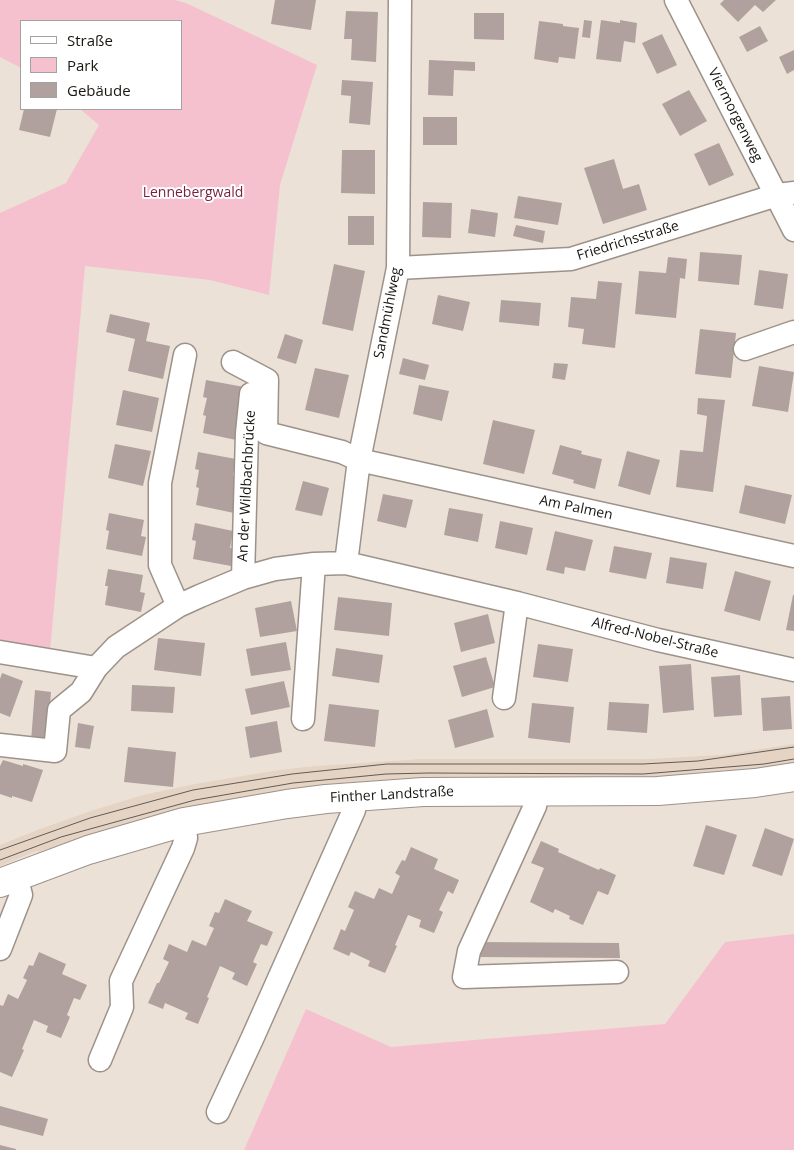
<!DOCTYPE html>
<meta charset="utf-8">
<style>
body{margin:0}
#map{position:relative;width:794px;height:1150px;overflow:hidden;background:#ece1d7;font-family:"Open Sans",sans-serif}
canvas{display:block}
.legend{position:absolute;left:20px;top:20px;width:162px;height:90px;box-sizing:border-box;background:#fff;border:1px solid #a3a2a0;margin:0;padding:6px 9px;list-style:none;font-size:15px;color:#191612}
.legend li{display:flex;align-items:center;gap:10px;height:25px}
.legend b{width:25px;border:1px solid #a3a2a0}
</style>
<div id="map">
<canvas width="794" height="1150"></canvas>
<ul class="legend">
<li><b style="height:6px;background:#fff"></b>Straße</li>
<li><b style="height:14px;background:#f5c1ce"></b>Park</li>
<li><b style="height:14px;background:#b0a19e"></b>Gebäude</li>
</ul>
</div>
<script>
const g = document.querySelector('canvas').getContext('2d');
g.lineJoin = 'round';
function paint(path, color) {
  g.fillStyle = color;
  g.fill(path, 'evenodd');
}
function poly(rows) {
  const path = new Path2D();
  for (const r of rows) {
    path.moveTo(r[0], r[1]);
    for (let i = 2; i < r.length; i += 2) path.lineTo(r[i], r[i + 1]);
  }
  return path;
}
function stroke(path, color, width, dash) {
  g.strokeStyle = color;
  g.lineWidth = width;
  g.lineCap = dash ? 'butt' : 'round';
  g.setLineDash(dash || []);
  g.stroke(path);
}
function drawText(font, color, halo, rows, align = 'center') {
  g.font = font + ' "Open Sans",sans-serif';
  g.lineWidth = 4;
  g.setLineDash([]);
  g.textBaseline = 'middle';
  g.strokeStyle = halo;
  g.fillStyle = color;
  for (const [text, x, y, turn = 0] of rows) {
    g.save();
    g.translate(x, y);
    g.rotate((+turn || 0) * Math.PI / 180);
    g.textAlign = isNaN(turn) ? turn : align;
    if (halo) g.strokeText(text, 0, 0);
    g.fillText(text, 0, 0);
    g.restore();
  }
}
const built = poly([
 [794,744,794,764,753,771,667,778,408,779,328,784,211,804,115,827,39,852,36,851,0,866,0,845,40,829,94,810,143,795,195,784,273,771,305,767,422,759,650,759,721,755]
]);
const green = poly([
 [0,0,175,0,186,3,317,65,280,185,269,295,210,280,85,266,50,651,0,644,0,213,66,183,99,125,80,109,181,109,181,21,21,21,21,68,0,57],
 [794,934,794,1150,244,1150,306,1009,391,1047,665,1024,725,942]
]);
const building = poly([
 [275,0,316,0,311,30,271,24],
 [724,0,776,0,763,12,755,5,738,22,720,4],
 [346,11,378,12,376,62,351,60,352,39,344,39],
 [474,13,504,13,504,40,474,39],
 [584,20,592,21,590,38,582,37],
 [601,20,620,23,620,20,637,23,635,43,624,41,621,62,596,59],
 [539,21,563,24,563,26,579,28,575,59,559,57,558,63,534,59],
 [760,26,768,41,747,52,739,37],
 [662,34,677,65,657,74,642,43],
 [794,50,794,70,787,74,779,57],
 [429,60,475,62,475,71,454,70,453,96,428,95],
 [342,80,373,82,370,125,349,123,351,96,341,95],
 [689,90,707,121,680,136,662,104],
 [24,109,57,109,50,137,19,130],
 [423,117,457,117,457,145,423,145],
 [719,143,734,175,709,186,694,154],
 [342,150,375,150,375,194,341,193],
 [614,159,623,189,639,184,647,210,603,224,584,168],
 [518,196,562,203,558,225,514,218],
 [423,202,452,203,451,238,422,237],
 [471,209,498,213,495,237,468,233],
 [348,216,374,216,374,245,348,245],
 [516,225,545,231,543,243,513,236],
 [700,252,742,255,739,285,698,281],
 [668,257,687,259,685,279,680,278,676,318,635,314,639,271,666,273],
 [334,264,365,271,353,331,322,324],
 [759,270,788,274,783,309,754,305],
 [598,281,622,283,615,348,582,344,584,329,568,327,571,297,596,299],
 [438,295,470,302,463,331,432,324],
 [501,300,541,303,539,326,499,322],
 [110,314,150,323,146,341,170,346,163,379,128,371,135,339,106,332],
 [700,329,736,333,731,378,695,374],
 [285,334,303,340,296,364,277,358],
 [403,358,429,365,425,380,399,374],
 [554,363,568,364,565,380,552,378],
 [759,366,794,372,788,412,752,406],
 [315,368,349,375,339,418,305,410],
 [206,380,244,387,241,441,203,433,206,416,203,415,207,398,203,397],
 [419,385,449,391,442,421,413,414],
 [123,390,159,398,152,432,116,425],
 [698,398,725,400,713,492,676,487,680,450,703,452,707,416,697,414],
 [493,420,535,430,524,474,483,464],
 [115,444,151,451,143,486,108,478],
 [560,445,582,451,581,454,602,459,595,489,573,483,574,480,552,474],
 [627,451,660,460,650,495,618,486],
 [198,452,236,459,233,476,237,477,234,495,237,496,234,513,196,505,199,488,196,487,199,470,195,469],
 [303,481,329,488,322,516,295,510],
 [745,485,792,495,785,524,739,513],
 [383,494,413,500,406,528,377,521],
 [449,508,483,514,478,542,444,535],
 [109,513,144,520,141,536,146,537,142,556,106,549,109,531,106,530],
 [500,521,533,528,527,555,495,548],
 [195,523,233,531,230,548,234,549,231,566,193,559,196,541,192,540],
 [555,531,593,540,585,571,565,567,564,574,546,570],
 [614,546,652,553,646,579,609,572],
 [670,557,707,563,703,589,666,583],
 [108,569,143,575,140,592,145,593,141,612,105,605,108,586,105,586],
 [735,571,771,581,760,621,724,611],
 [793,595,794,595,794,631,786,630],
 [338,597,392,603,389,636,334,630],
 [291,601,297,631,260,637,255,608],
 [488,614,495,643,461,652,454,623],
 [158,638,205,643,201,676,154,670],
 [286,642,291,670,251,676,246,649],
 [538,644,573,649,568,682,533,677],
 [336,648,383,655,379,683,332,676],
 [486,657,495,687,462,697,453,666],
 [691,664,694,710,663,713,659,666],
 [2,673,23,681,10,717,0,713,0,679],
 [740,675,742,715,714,717,711,677],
 [284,681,290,707,251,715,245,689],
 [132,685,175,687,173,713,131,711],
 [35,690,51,692,47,742,31,741],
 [790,696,792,729,763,731,761,698],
 [609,702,649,704,647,733,607,730],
 [532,703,574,707,570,743,528,738],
 [329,704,379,710,375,747,324,741],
 [487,709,494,737,455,748,448,720],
 [277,721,282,752,250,758,245,727],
 [78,723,94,726,90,749,75,747],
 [128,747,176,752,173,787,124,782],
 [3,760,23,766,23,764,43,770,32,802,12,796,12,798,0,794,0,766],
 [706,825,737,835,724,875,693,866],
 [765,828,794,839,782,876,752,866],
 [541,841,559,849,558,852,599,870,600,868,616,875,608,895,598,891,583,925,569,919,570,916,555,909,553,913,530,902,544,868,531,863],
 [411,847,438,859,434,869,459,880,453,894,448,891,439,910,443,912,434,933,419,927,421,920,408,915,395,945,397,946,385,973,368,966,370,961,351,952,349,956,333,949,341,929,345,931,354,910,348,907,355,891,374,899,379,888,392,894,400,876,395,873,402,860,405,861],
 [225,899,252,911,247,921,273,932,267,946,261,944,253,962,257,964,247,986,232,979,235,973,220,966,207,997,209,998,198,1024,185,1019,188,1013,165,1003,163,1009,148,1003,157,983,159,983,169,962,163,959,169,944,187,952,192,940,206,946,214,928,209,926,215,912,219,913],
 [477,942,619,943,620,958,477,957],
 [39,952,66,964,62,974,87,985,80,1000,74,998,67,1015,70,1017,61,1038,46,1032,48,1026,34,1020,22,1049,24,1050,12,1077,0,1072,0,1005,3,1006,8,994,18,999,27,980,23,978,29,965,33,966],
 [0,1106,48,1119,43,1136,0,1125],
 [0,1145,16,1149,16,1150,0,1150]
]);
const minor = poly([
 [676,0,794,230],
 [398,268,571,259,777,195,794,193],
 [745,349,794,332],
 [233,362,267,380,266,433,342,452,359,460,794,556],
 [346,563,359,460,398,268,400,0],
 [243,578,247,433,251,394],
 [178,606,160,565,160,483,185,355],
 [0,652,96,668],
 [504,698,517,603],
 [303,719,314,564],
 [0,745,55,751,59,710,81,692,96,668,116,647,178,606,200,596,243,578,275,569,314,564,346,563,517,603,658,640,794,670],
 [538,791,535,806,469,951,464,977,617,972],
 [0,949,21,895,16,876],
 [100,1060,122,1007,121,981,183,848,186,838,184,822],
 [218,1112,252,1039,354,810,355,796]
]);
const major = poly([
 [0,883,88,850,184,822,287,804,326,799,423,792,658,791,755,783,794,777]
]);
const tram = poly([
 [0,850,90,818,193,790,292,774,387,764,643,764,698,761,794,747],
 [0,860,61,837,195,800,293,783,386,774,429,773,643,774,764,764,794,759]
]);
const streetNames = [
 ["Viermorgenweg",735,115,63],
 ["Friedrichsstraße",628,241,-17],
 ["Sandmühlweg",388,313,-79],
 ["An der Wildbachbrücke",247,486,-87],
 ["Am Palmen",576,508,12],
 ["Alfred-Nobel-Straße",655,638,14],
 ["Finther Landstraße",392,795,-3]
];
const parkNames = [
 ["Lennebergwald",193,193]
];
paint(built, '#e5d3c4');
paint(green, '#f5c1ce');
paint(building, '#b0a19e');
stroke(minor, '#9d9289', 25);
stroke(major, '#9d9289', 30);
stroke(minor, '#fff', 22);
stroke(major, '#fff', 28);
stroke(tram, '#615c56', 1);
drawText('14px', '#191612', '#fff', streetNames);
drawText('14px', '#781e40', '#fff', parkNames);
</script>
